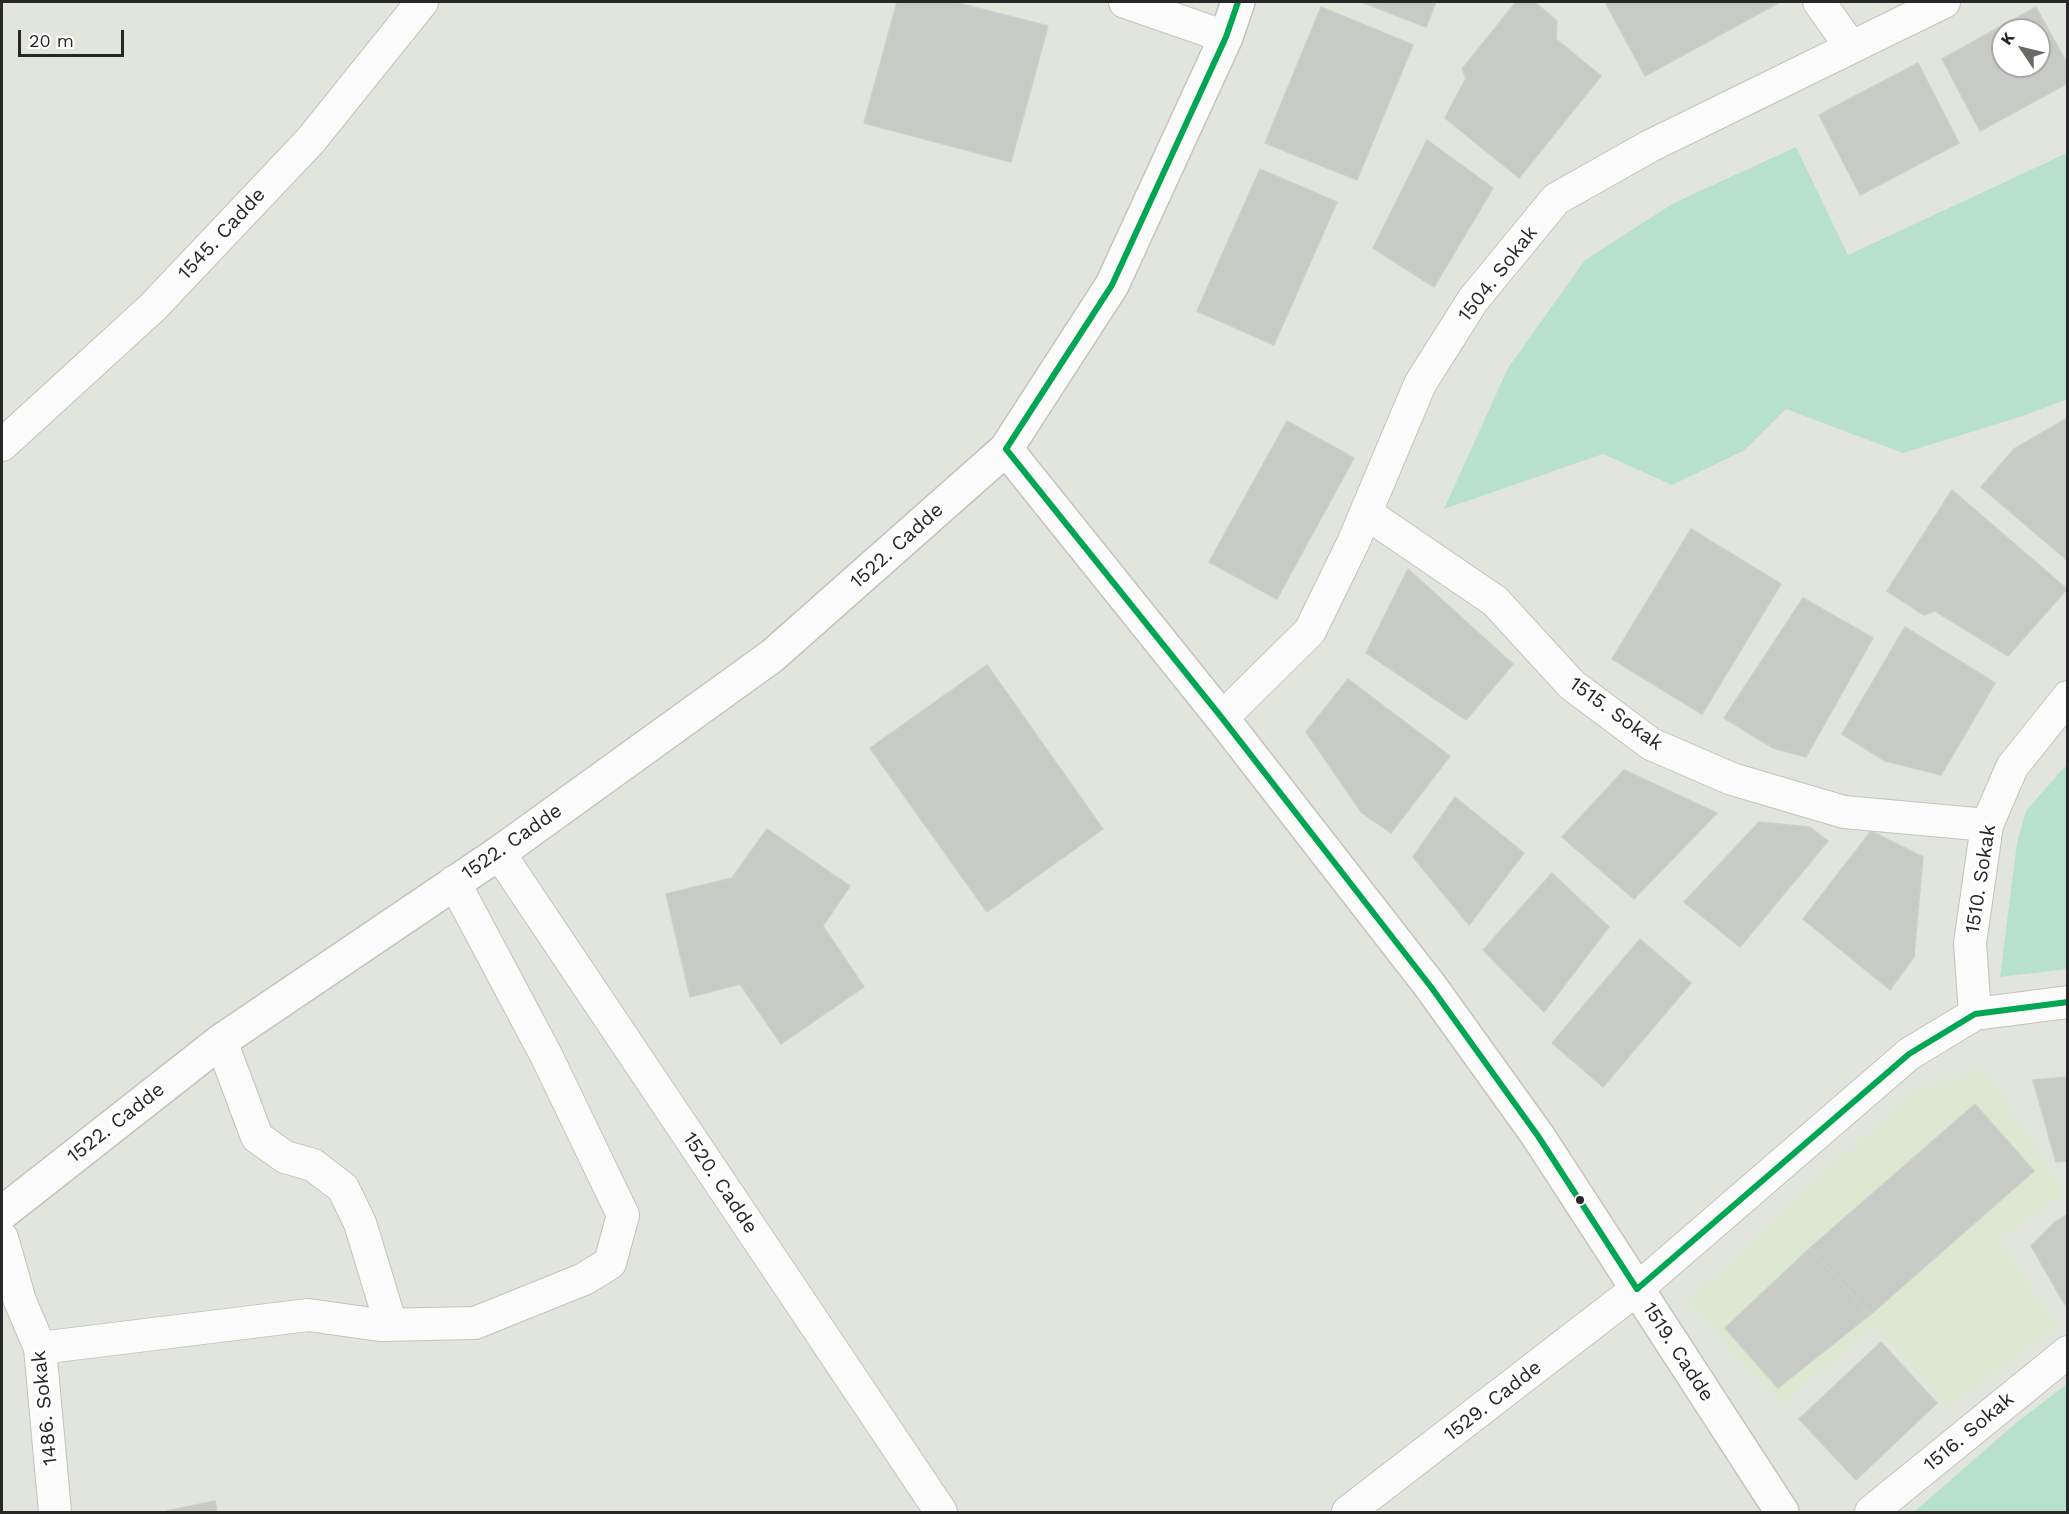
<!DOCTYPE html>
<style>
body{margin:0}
#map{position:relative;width:2069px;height:1514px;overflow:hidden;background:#e1e5dc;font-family:"Work Sans",sans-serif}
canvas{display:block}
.frame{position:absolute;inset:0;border:3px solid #272727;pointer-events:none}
.north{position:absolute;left:1991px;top:18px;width:60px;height:60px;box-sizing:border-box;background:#fff;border:2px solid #a9a9a9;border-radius:50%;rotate:305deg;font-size:16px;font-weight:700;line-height:24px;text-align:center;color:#272727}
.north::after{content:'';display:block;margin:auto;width:21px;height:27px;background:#686a66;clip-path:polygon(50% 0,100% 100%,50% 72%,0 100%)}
.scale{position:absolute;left:18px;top:30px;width:106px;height:27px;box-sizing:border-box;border:3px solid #272727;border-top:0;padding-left:8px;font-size:18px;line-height:21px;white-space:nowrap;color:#272727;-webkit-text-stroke:4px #fff;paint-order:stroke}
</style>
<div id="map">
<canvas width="2069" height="1514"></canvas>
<div class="frame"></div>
<div class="north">K</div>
<div class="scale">20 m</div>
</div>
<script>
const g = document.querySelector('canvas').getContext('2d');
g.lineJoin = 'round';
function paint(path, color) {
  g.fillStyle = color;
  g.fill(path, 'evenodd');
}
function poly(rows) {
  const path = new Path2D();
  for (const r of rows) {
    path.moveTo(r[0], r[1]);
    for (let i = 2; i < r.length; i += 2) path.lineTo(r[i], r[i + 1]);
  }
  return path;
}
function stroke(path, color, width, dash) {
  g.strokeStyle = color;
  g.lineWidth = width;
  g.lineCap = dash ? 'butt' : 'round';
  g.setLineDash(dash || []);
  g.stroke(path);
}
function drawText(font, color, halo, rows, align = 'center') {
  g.font = font + ' "Work Sans",sans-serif';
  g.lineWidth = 6;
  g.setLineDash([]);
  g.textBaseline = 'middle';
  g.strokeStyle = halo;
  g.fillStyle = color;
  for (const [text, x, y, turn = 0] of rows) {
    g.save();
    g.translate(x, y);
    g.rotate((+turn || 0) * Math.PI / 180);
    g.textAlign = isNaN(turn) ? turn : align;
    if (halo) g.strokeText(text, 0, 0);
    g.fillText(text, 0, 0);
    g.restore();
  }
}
const education = poly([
 [1984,1067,2066,1193,1998,1239,2057,1326,1947,1408,1877,1326,1781,1405,1688,1302,1912,1091]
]);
const green = poly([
 [1796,147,1848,255,2067,153,2067,399,2023,416,1903,453,1786,409,1745,450,1672,485,1603,454,1444,509,1508,368,1585,260,1674,203],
 [2067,764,2067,969,2000,977,2017,843,2026,811],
 [2067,1384,2067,1512,1914,1512,2016,1423]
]);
const building = poly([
 [897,2,954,2,1048,26,1011,162,864,123,897,2],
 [1361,2,1436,2,1426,27,1361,2],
 [1516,2,1535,2,1557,21,1556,39,1601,76,1519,178,1445,118,1466,78,1462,69,1516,2],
 [1605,2,1780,2,1645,76,1605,2],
 [1321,7,1413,45,1357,180,1265,143,1321,7],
 [2036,7,2068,65,2068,83,1980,131,1942,59,2036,7],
 [2003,30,2039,30,2039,66,2003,66,2003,30],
 [1918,63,1959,143,1860,195,1819,115,1918,63],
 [1427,140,1493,188,1434,287,1373,248,1427,140],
 [1260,169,1337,202,1274,345,1197,311,1260,169],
 [2066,419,2068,422,2068,561,1981,487,2014,449,2066,419],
 [1287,421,1354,458,1277,599,1209,562,1287,421],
 [1952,490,2067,589,2008,656,1935,611,1924,615,1887,591,1952,490],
 [1691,529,1781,584,1702,714,1612,659,1691,529],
 [1408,569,1513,664,1466,720,1366,653,1408,569],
 [1803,598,1873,638,1806,757,1773,748,1724,718,1803,598],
 [1905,627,1995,683,1941,775,1885,761,1842,734,1905,627],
 [987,665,1103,829,987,912,870,748,987,665],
 [1348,679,1450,756,1391,833,1362,813,1306,732,1348,679],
 [1624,770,1717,813,1634,899,1562,837,1624,770],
 [1455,797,1524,853,1469,925,1413,857,1455,797],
 [1759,822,1810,827,1828,841,1740,947,1684,902,1759,822],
 [767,829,850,886,823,926,864,987,781,1044,740,984,690,997,666,894,732,878,767,829],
 [1871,831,1923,857,1914,957,1890,990,1803,919,1871,831],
 [1552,873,1609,927,1544,1012,1483,950,1552,873],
 [1640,939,1691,983,1603,1087,1552,1043,1640,939],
 [2068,1077,2068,1161,2056,1162,2033,1080,2068,1077],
 [1975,1104,2034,1171,1870,1315,1810,1248,1975,1104],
 [2068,1214,2068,1304,2065,1305,2031,1246,2055,1222,2068,1214],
 [1810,1248,1870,1315,1778,1388,1725,1328,1810,1248],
 [1881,1342,1937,1403,1856,1480,1799,1419,1881,1342],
 [215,1501,217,1512,166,1512,166,1511,215,1501]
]);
const minor = poly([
 [1125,2,1226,37],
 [1819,2,1851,47],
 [2,445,153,307,311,140,422,2],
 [1366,513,1495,601,1572,685,1651,744,1732,779,1844,812,1987,825],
 [1222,718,1310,631,1353,543,1420,384,1473,300,1556,199,1650,146,1944,2],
 [499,853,941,1512],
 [1975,1014,1970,943,1987,825,2012,767,2068,697],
 [221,1041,257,1137,285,1157,313,1165,343,1188,360,1223,391,1325],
 [2,1238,20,1301,40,1348,55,1512],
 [40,1348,308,1315,380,1325,475,1323,584,1279,610,1263,623,1215,546,1055,454,882],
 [1348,1512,1637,1289,1909,1054,1975,1014,2068,1002],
 [1871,1512,2068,1352]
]);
const tertiary = poly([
 [1006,449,1222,718,1431,987,1538,1136,1782,1512],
 [2,1213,221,1041,499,853,772,656,1006,449,1112,285,1226,37,1238,2]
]);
const bus1 = poly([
 [1238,2,1226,37,1112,285,1006,449,1222,718,1431,987,1538,1136,1637,1289,1909,1054,1975,1014,2068,1002]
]);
const markers = [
 [1580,1200,5,"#272727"]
];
const streetNames = [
 ["1545. Cadde",222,234,-47],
 ["1504. Sokak",1498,274,-52],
 ["1522. Cadde",897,546,-42],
 ["1515. Sokak",1616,714,36],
 ["1522. Cadde",512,842,-35],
 ["1510. Sokak",1981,879,-81],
 ["1522. Cadde",116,1123,-38],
 ["1520. Cadde",720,1183,56],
 ["1519. Cadde",1678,1352,57],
 ["1529. Cadde",1493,1401,-38],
 ["1486. Sokak",45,1408,-96],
 ["1516. Sokak",1969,1432,-40]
];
paint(education, '#dce8d1');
paint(green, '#b8e1cb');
paint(building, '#c8cbc5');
stroke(building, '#ccd0c9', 1.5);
stroke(minor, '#c3c3c1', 34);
stroke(tertiary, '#c3c3c1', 36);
stroke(minor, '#fafbfa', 32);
stroke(tertiary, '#fafbfa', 33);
stroke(bus1, '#00a651', 6);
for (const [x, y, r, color] of markers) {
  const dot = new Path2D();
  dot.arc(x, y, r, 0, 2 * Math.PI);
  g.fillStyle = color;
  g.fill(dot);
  stroke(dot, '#fff', 2);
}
drawText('20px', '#272727', '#fff', streetNames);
</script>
